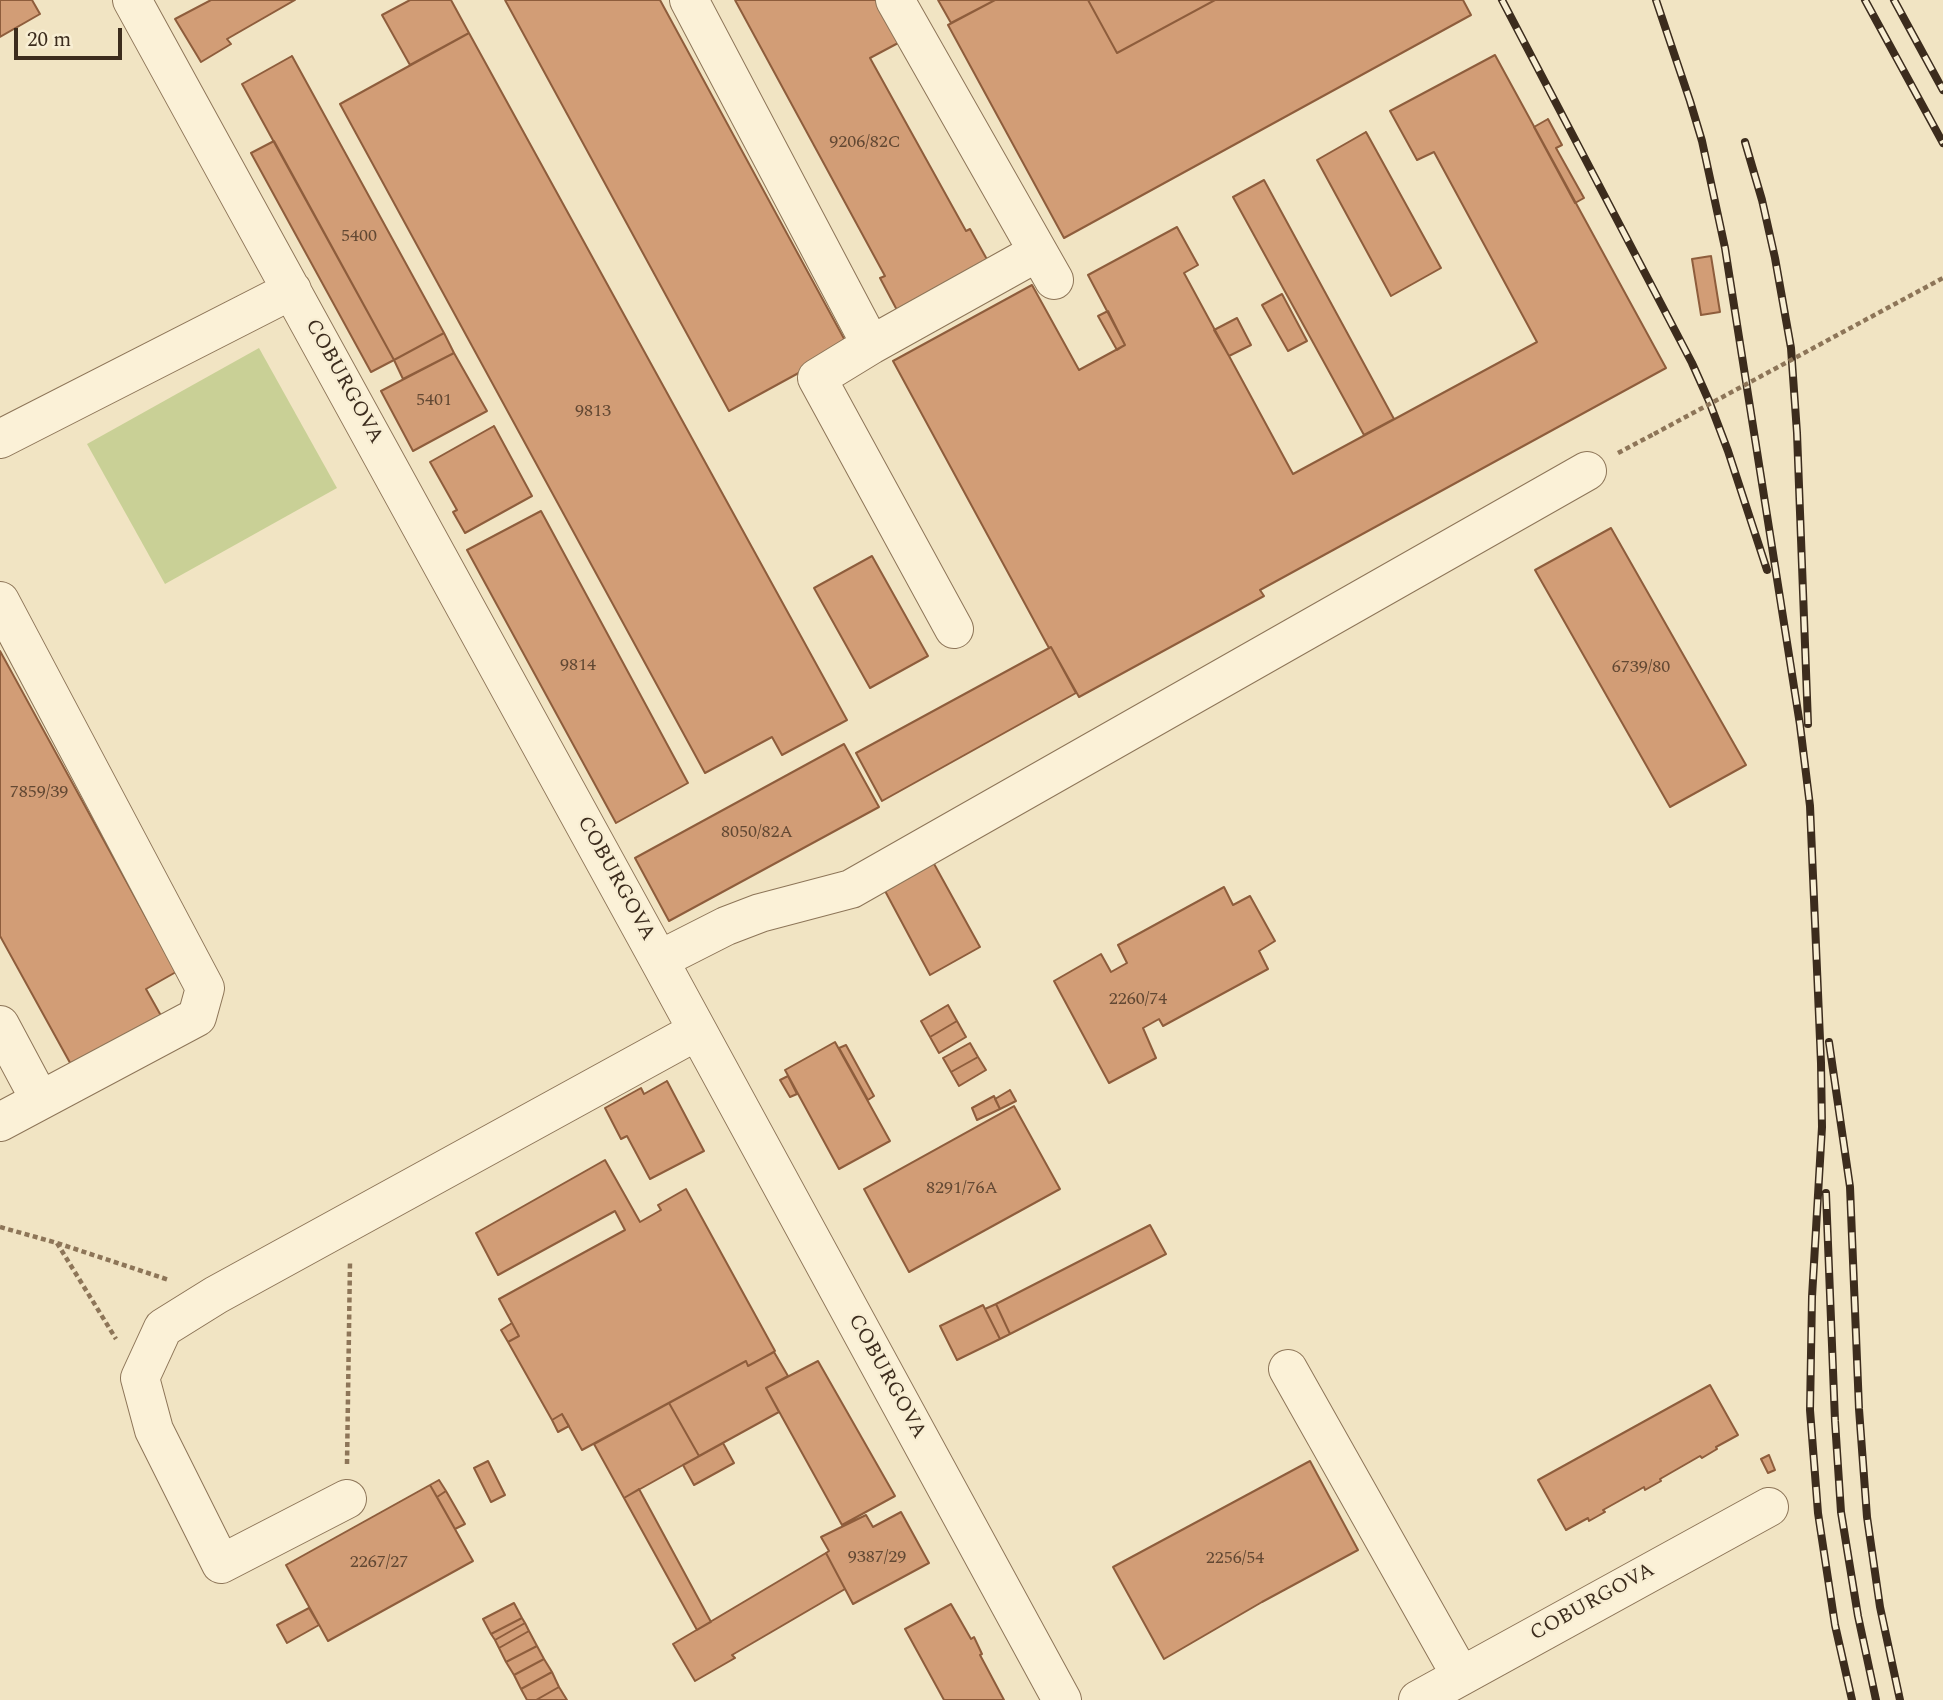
<!DOCTYPE html>
<style>
body{margin:0}
#map{position:relative;width:1943px;height:1700px;overflow:hidden;background:#f1e4c3;font-family:Spectral,serif}
canvas{display:block}
.scale{position:absolute;left:14px;top:28px;width:108px;height:32px;box-sizing:border-box;border:4px solid #3c2c1d;border-top:0;padding-left:9px;font-size:21px;line-height:24px;white-space:nowrap;color:#3c2c1d;-webkit-text-stroke:5px #f8eed3;paint-order:stroke}
</style>
<div id="map">
<canvas width="1943" height="1700"></canvas>
<div class="scale">20 m</div>
</div>
<script>
const g = document.querySelector('canvas').getContext('2d');
g.lineJoin = 'round';
function paint(path, color) {
  g.fillStyle = color;
  g.fill(path, 'evenodd');
}
function poly(rows) {
  const path = new Path2D();
  for (const r of rows) {
    path.moveTo(r[0], r[1]);
    for (let i = 2; i < r.length; i += 2) path.lineTo(r[i], r[i + 1]);
  }
  return path;
}
function stroke(path, color, width, dash) {
  g.strokeStyle = color;
  g.lineWidth = width;
  g.lineCap = dash ? 'butt' : 'round';
  g.setLineDash(dash || []);
  g.stroke(path);
}
function drawText(font, color, halo, rows, align = 'center') {
  g.font = font + ' Spectral,serif';
  g.lineWidth = 5;
  g.setLineDash([]);
  g.textBaseline = 'middle';
  g.strokeStyle = halo;
  g.fillStyle = color;
  for (const [text, x, y, turn = 0] of rows) {
    g.save();
    g.translate(x, y);
    g.rotate((+turn || 0) * Math.PI / 180);
    g.textAlign = isNaN(turn) ? turn : align;
    if (halo) g.strokeText(text, 0, 0);
    g.fillText(text, 0, 0);
    g.restore();
  }
}
const green = poly([
 [259,348,337,488,165,584,87,444]
]);
const building = poly([
 [0,0,32,0,40,14,0,37,0,0],
 [211,0,295,0,227,39,231,44,201,62,175,19,211,0],
 [410,0,451,0,469,33,410,65,382,15,410,0],
 [505,0,660,0,848,346,729,411,505,0],
 [735,0,877,0,900,42,870,58,966,231,970,229,989,263,898,312,880,278,885,276,735,0],
 [938,0,995,0,951,23,938,0],
 [995,0,1088,0,1117,53,1215,0,1463,0,1471,15,1064,238,948,25,995,0],
 [1088,0,1215,0,1117,53,1088,0],
 [469,33,847,720,782,755,772,737,705,773,340,104,469,33],
 [1495,55,1666,368,1260,590,1264,596,1079,697,1051,647,1049,648,893,361,1032,285,1079,370,1125,345,1088,275,1177,227,1198,265,1184,273,1293,474,1537,342,1434,152,1417,160,1390,111,1495,55],
 [292,56,444,333,394,360,242,84,292,56],
 [1548,119,1562,145,1556,148,1584,198,1575,203,1534,127,1548,119],
 [1366,132,1441,268,1391,296,1317,160,1366,132],
 [274,141,394,360,371,372,251,153,274,141],
 [1264,180,1394,419,1364,435,1233,197,1264,180],
 [1711,256,1720,312,1701,315,1692,259,1711,256],
 [1282,294,1307,341,1288,351,1262,305,1282,294],
 [1108,311,1125,345,1117,350,1098,316,1108,311],
 [1237,318,1251,345,1229,356,1214,330,1237,318],
 [444,333,454,353,403,379,394,360,444,333],
 [454,353,487,411,413,451,381,391,454,353],
 [494,426,532,496,465,533,453,512,457,510,430,462,494,426],
 [541,511,688,783,616,823,467,550,541,511],
 [1611,528,1746,765,1670,807,1535,570,1611,528],
 [872,556,928,656,870,688,814,588,872,556],
 [1051,647,1076,693,882,801,856,753,1051,647],
 [0,651,176,972,146,989,164,1021,74,1070,0,936,0,651],
 [844,744,879,807,669,921,635,858,844,744],
 [933,862,980,947,930,975,884,889,933,862],
 [1224,887,1233,905,1250,896,1275,941,1259,951,1268,969,1163,1026,1159,1019,1143,1028,1156,1058,1109,1083,1054,981,1101,954,1111,972,1127,963,1118,945,1224,887],
 [948,1005,957,1021,930,1037,921,1021,948,1005],
 [957,1021,966,1037,939,1053,930,1037,957,1021],
 [835,1042,890,1141,839,1169,785,1070,835,1042],
 [970,1043,978,1057,951,1072,943,1058,970,1043],
 [846,1045,874,1096,868,1100,839,1048,846,1045],
 [978,1057,986,1070,959,1086,951,1072,978,1057],
 [788,1076,797,1094,790,1097,780,1080,788,1076],
 [667,1081,704,1151,650,1179,627,1136,621,1139,605,1108,641,1088,644,1094,667,1081],
 [1010,1090,1016,1101,1000,1109,995,1099,1010,1090],
 [994,1096,1000,1109,977,1120,972,1108,994,1096],
 [1014,1106,1060,1189,909,1272,864,1189,1014,1106],
 [605,1160,640,1222,661,1210,658,1205,686,1189,775,1351,748,1366,746,1361,582,1450,562,1414,552,1420,508,1342,519,1336,499,1299,625,1230,615,1211,498,1275,476,1233,605,1160],
 [1150,1225,1166,1254,1010,1334,996,1304,1150,1225],
 [996,1304,1010,1334,1000,1339,985,1309,996,1304],
 [983,1305,1000,1339,957,1360,940,1326,983,1305],
 [512,1323,519,1336,508,1342,501,1330,512,1323],
 [774,1352,788,1376,766,1388,779,1412,699,1456,669,1403,746,1361,748,1366,774,1352],
 [818,1361,895,1496,842,1525,766,1388,818,1361],
 [1710,1385,1738,1435,1716,1447,1717,1449,1702,1458,1700,1456,1660,1479,1661,1481,1645,1490,1644,1487,1603,1510,1605,1512,1589,1521,1588,1518,1566,1530,1538,1480,1710,1385],
 [669,1403,699,1456,624,1498,594,1444,669,1403],
 [562,1414,569,1426,558,1432,552,1420,562,1414],
 [723,1443,734,1463,694,1485,683,1465,723,1443],
 [1769,1455,1775,1470,1768,1473,1761,1459,1769,1455],
 [488,1461,505,1495,491,1502,474,1468,488,1461],
 [1310,1461,1358,1550,1262,1602,1164,1659,1113,1567,1310,1461],
 [439,1480,446,1491,437,1497,430,1485,439,1480],
 [430,1485,473,1561,328,1641,286,1565,430,1485],
 [639,1489,711,1622,697,1630,624,1498,639,1489],
 [446,1491,465,1524,455,1529,437,1497,446,1491],
 [901,1512,929,1563,853,1604,826,1553,829,1551,821,1537,866,1515,873,1527,901,1512],
 [826,1553,845,1589,732,1655,735,1658,695,1681,673,1644,826,1553],
 [514,1603,522,1618,491,1634,483,1619,514,1603],
 [951,1604,971,1639,974,1637,982,1654,980,1655,1004,1700,944,1700,905,1629,951,1604],
 [309,1608,319,1625,287,1643,277,1625,309,1608],
 [522,1618,525,1623,495,1640,491,1634,522,1618],
 [525,1623,529,1631,499,1648,495,1640,525,1623],
 [529,1631,537,1646,506,1662,499,1648,529,1631],
 [537,1646,544,1659,514,1675,506,1662,537,1646],
 [544,1659,552,1672,521,1689,514,1675,544,1659],
 [552,1672,559,1687,536,1700,527,1700,521,1689,552,1672],
 [559,1687,567,1700,536,1700,559,1687]
]);
const path = poly([
 [1618,453,1654,434],
 [0,1227,57,1243,169,1280],
 [57,1243,116,1339],
 [347,1464,350,1262]
]);
const minor = poly([
 [132,0,659,960,1062,1700],
 [689,0,871,345,817,378,954,629],
 [895,0,1054,280],
 [871,345,1038,252],
 [0,439,292,290],
 [0,601,205,988,197,1017,0,1122],
 [659,960,726,926,760,913,851,889,1587,471],
 [0,1025,40,1100],
 [1288,1369,1461,1676],
 [347,1499,221,1564,154,1430,140,1378,163,1328,216,1295,697,1031],
 [1418,1700,1769,1507]
]);
const rail = poly([
 [1502,0,1692,363,1709,401,1728,451,1767,570],
 [1656,0,1690,101,1702,141,1725,248,1800,725,1810,806,1821,1063,1822,1127,1812,1297,1810,1410,1818,1513,1835,1625,1852,1700],
 [1865,0,1943,143],
 [1894,0,1943,90],
 [1745,142,1762,200,1775,258,1791,348,1797,433,1808,724],
 [1829,1042,1850,1187,1859,1409,1867,1517,1880,1607,1900,1700],
 [1826,1193,1835,1421,1841,1512,1858,1616,1876,1700]
]);
const pathBridge = poly([
 [1654,434,1943,278]
]);
const numberNames = [
 ["9206/82C",865,143],
 ["5400",359,237],
 ["5401",434,401],
 ["9813",593,412],
 ["9814",578,666],
 ["6739/80",1641,668],
 ["7859/39",39,793],
 ["8050/82A",757,833],
 ["2260/74",1138,1000],
 ["8291/76A",962,1189],
 ["9387/29",877,1558],
 ["2256/54",1235,1559],
 ["2267/27",379,1563]
];
const streetNames = [
 ["COBURGOVA",343,382,61],
 ["COBURGOVA",615,879,61],
 ["COBURGOVA",886,1377,61],
 ["COBURGOVA",1593,1603,-29]
];
paint(green, '#c9d096');
paint(building, '#d29d76');
stroke(building, '#8e5d3c', 2);
stroke(minor, '#8d7558', 40);
stroke(path, '#8d7558', 4.5, [5, 3.5]);
stroke(minor, '#fbf1d7', 38);
stroke(rail, '#3c2c1d', 8);
stroke(rail, '#f8eed3', 5, [16]);
stroke(pathBridge, '#8d7558', 4.5, [5, 3.5]);
drawText('18px', '#624833', null, numberNames);
drawText('21px', '#3c2c1d', '#f8eed3', streetNames);
</script>
